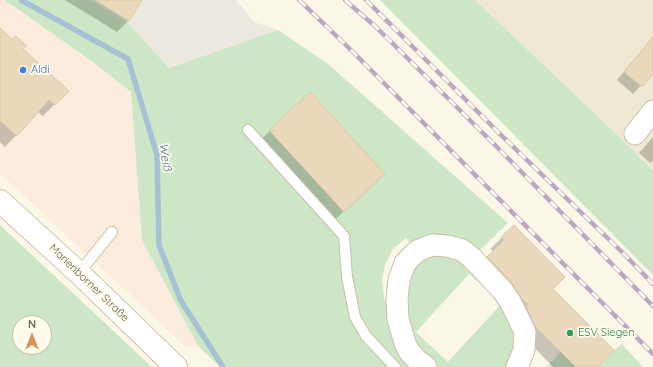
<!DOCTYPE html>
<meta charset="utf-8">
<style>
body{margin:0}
#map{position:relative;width:653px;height:367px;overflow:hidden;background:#fbf7e7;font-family:Quicksand,sans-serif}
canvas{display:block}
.north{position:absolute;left:12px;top:315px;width:40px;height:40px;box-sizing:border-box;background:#fefbed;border:1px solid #c6bead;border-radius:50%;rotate:0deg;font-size:11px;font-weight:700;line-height:16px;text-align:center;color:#72634d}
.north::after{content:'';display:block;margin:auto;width:14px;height:18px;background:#db9056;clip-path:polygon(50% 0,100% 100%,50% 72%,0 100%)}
</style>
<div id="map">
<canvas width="653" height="367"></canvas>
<div class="north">N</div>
</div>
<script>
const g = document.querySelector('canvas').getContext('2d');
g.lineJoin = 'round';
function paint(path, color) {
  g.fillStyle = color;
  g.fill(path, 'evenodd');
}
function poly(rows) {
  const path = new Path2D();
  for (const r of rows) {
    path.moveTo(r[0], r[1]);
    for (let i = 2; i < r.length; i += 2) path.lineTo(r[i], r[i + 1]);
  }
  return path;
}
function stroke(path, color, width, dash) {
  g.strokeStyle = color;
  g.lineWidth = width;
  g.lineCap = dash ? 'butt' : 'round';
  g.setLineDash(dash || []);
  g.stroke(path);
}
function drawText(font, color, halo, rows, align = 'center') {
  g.font = font + ' Quicksand,sans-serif';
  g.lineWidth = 3.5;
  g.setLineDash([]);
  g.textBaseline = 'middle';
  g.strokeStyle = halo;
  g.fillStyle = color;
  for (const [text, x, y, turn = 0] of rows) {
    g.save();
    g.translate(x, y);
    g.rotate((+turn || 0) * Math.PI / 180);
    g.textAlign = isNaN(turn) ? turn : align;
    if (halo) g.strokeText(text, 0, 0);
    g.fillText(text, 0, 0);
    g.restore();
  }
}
const residential = poly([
 [475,0,653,0,653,170,609,127]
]);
const commercial = poly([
 [0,0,5,0,94,63,131,92,142,240,198,346,185,346,0,174]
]);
const industrial = poly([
 [91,0,236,0,254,22,278,30,169,68,128,23]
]);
const green = poly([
 [5,0,91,0,128,23,169,68,278,30,328,64,508,223,472,258,519,319,517,367,220,367,198,346,142,240,131,92,94,63],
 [406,238,417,251,391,320,384,298,382,281,385,265,393,249],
 [469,274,502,303,448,362,416,332],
 [380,0,475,0,609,127,653,170,653,275],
 [0,225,152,367,0,367],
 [20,323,44,323,44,347,20,347],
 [622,344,643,367,598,367,614,350],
 [561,351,576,367,547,367]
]);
const shadow = poly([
 [65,0,136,0,128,21,117,32],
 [0,30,67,91,43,116,38,112,5,147,0,142],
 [653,37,653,72,633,94,617,80],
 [310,94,384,174,329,225,255,145],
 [653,137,653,161,650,163,639,153],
 [514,226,552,289,596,367,553,367,524,337,477,269,494,252,490,249]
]);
const stream = poly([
 [21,0,128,59,157,155,159,245,181,301,223,367]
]);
const building = poly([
 [95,0,142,0,129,21,95,0],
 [0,28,12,39,16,36,27,46,23,49,69,91,55,105,49,100,17,136,0,121,0,28],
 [653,37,653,74,642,87,624,72,653,37],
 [310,92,385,174,344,212,269,130,310,92],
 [514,225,565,277,553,289,614,350,598,367,576,367,535,326,526,306,528,304,522,299,512,283,487,257,504,240,501,237,514,225]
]);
const lane = poly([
 [248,130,344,236,347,277,355,317,366,336,395,367],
 [79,273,112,232]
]);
const street = poly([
 [635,134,653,111],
 [426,367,418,361,409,351,405,343,398,319,397,299,399,280,405,263,417,251,432,245,447,246,462,250,472,258,503,291,511,303,525,332,524,350,517,367]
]);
const secondary = poly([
 [0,201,79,273,176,367]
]);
const rail = poly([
 [299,0,352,51,653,354],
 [345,0,376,27,494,144,653,306],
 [366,0,501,135,624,254,653,284]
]);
const markers = [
 [23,70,4,"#3f7fe0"],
 [570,333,4,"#2e9e5b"]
];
const shopNames = [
 ["Aldi",31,70]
];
const streetNames = [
 ["Marienborner Straße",89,283,44]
];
const leisureNames = [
 ["ESV Siegen",578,333]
];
const waterNames = [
 ["Weiß",165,157,82]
];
paint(residential, '#efe8d3');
paint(commercial, '#faebdc');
paint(industrial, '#ebe8e0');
paint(green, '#cde7c6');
paint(shadow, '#0003');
stroke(stream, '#a4c2d4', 5.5);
paint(building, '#e9d8bc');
stroke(building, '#dfc7a2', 1);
stroke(lane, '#c9bfab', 12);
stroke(street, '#c9bfab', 23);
stroke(secondary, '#c9bea7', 24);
stroke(lane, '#fff', 10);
stroke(street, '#fff', 21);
stroke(secondary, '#fff', 22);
stroke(rail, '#bca6c4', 4.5);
stroke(rail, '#fefbed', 3, [9]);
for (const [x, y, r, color] of markers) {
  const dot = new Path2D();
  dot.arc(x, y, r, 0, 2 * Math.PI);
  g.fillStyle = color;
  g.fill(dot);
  stroke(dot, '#fefbed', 1.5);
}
drawText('11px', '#366cbe', '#fefbed', shopNames, 'left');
drawText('11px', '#72634d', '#fefbed', streetNames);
drawText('11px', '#27864d', '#fefbed', leisureNames, 'left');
drawText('italic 12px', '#507991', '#fefbed', waterNames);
</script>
